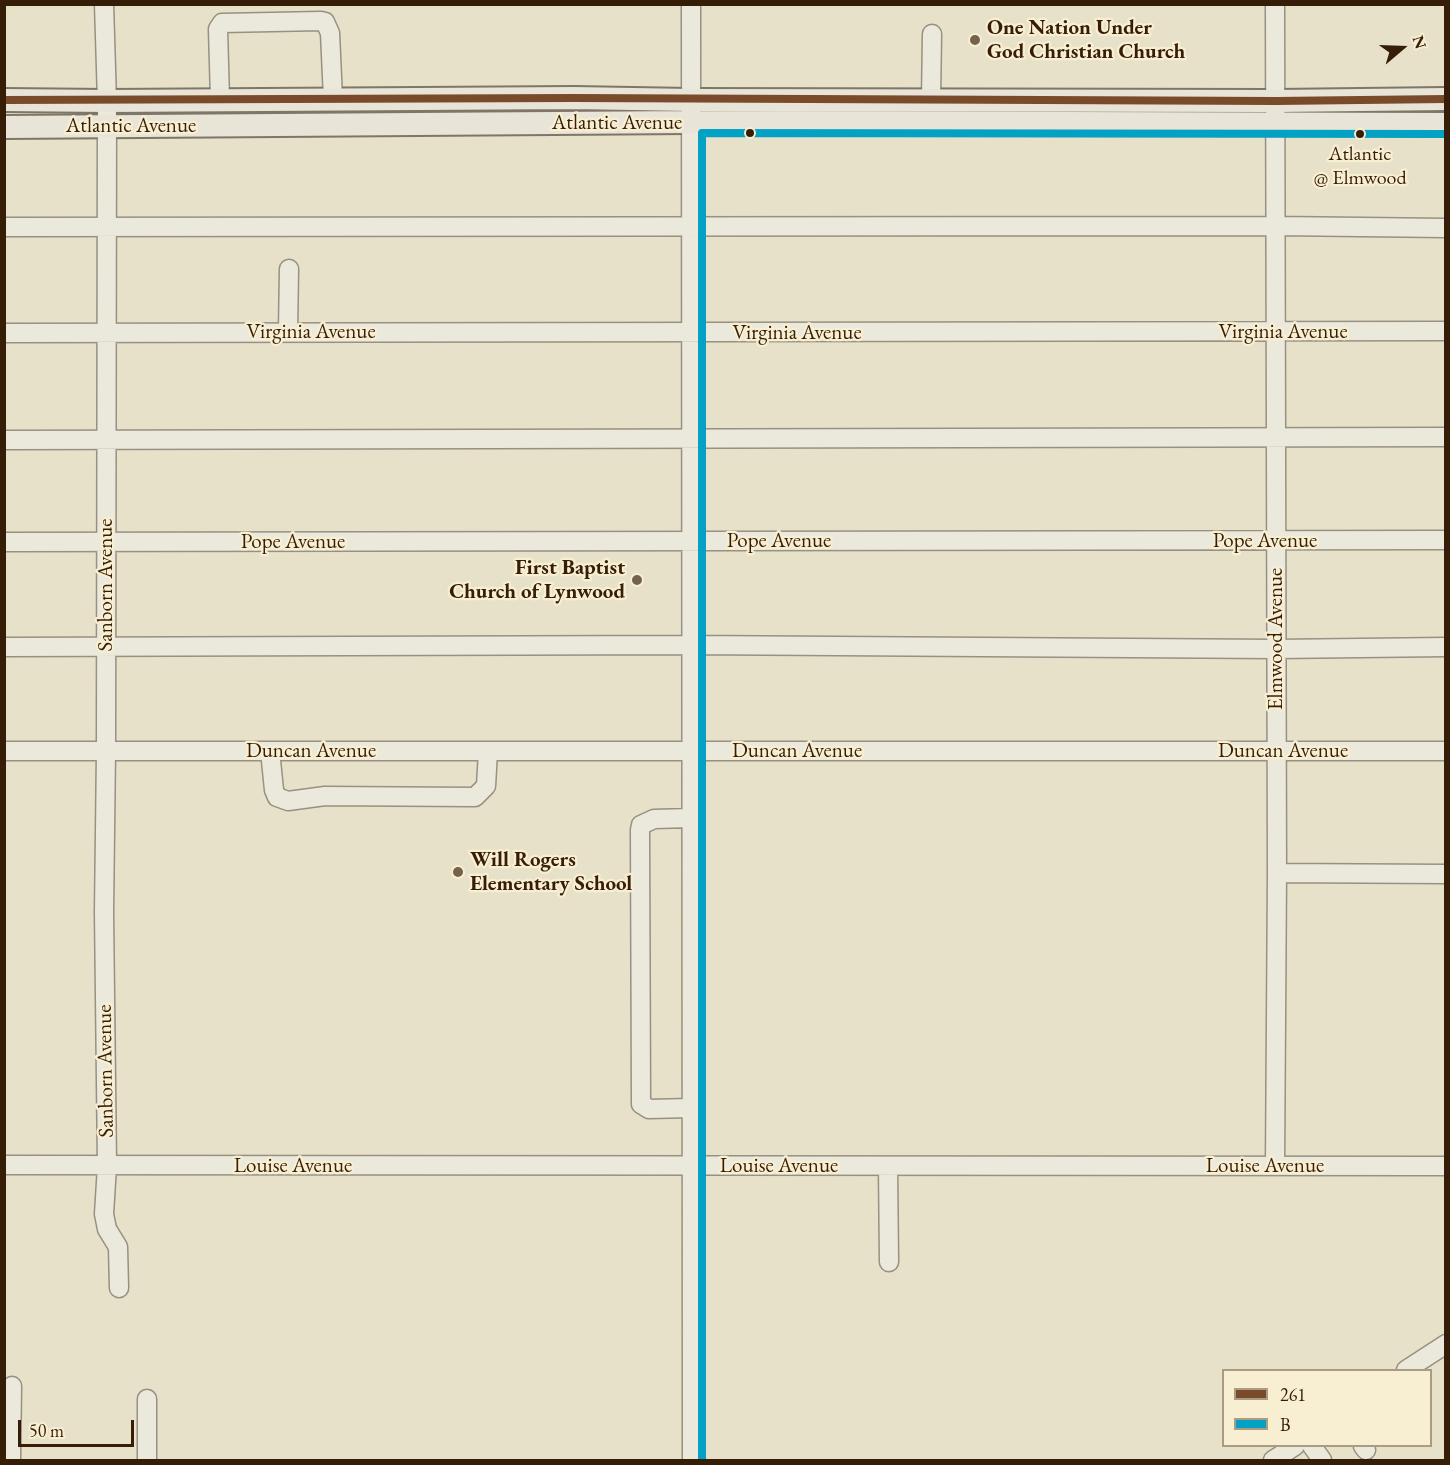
<!DOCTYPE html>
<style>
body{margin:0}
#map{position:relative;width:1450px;height:1465px;overflow:hidden;background:#e8e1c9;font-family:"EB Garamond",serif}
canvas{display:block}
.frame{position:absolute;inset:0;border:6px solid #361d07;pointer-events:none}
.legend{position:absolute;left:1222px;top:1369px;width:210px;height:78px;box-sizing:border-box;background:#f8efd3;border:2px solid #aa9b81;margin:0;padding:8px 10px;list-style:none;font-size:18px;color:#361d07}
.legend li{display:flex;align-items:center;gap:12px;height:30px}
.legend b{width:30px;border:2px solid #aa9b81}
.north{position:absolute;left:1372px;top:18px;width:60px;height:60px;-webkit-text-stroke:4px #f8efd3;paint-order:stroke;rotate:71deg;font-size:16px;font-weight:700;line-height:24px;text-align:center;color:#361d07}
.north::after{content:'';display:block;margin:auto;width:21px;height:27px;background:#361d07;clip-path:polygon(50% 0,100% 100%,50% 72%,0 100%)}
.scale{position:absolute;left:18px;top:1420px;width:116px;height:27px;box-sizing:border-box;border:3px solid #361d07;border-top:0;padding-left:8px;font-size:18px;line-height:21px;white-space:nowrap;color:#361d07;-webkit-text-stroke:4px #f8efd3;paint-order:stroke}
</style>
<div id="map">
<canvas width="1450" height="1465"></canvas>
<div class="frame"></div>
<ul class="legend">
<li><b style="height:8px;background:#7a4b2a"></b>261</li>
<li><b style="height:8px;background:#03a2c4"></b>B</li>
</ul>
<div class="north">N</div>
<div class="scale">50 m</div>
</div>
<script>
const g = document.querySelector('canvas').getContext('2d');
g.lineJoin = 'round';
function poly(rows) {
  const path = new Path2D();
  for (const r of rows) {
    path.moveTo(r[0], r[1]);
    for (let i = 2; i < r.length; i += 2) path.lineTo(r[i], r[i + 1]);
  }
  return path;
}
function stroke(path, color, width, dash) {
  g.strokeStyle = color;
  g.lineWidth = width;
  g.lineCap = dash ? 'butt' : 'round';
  g.setLineDash(dash || []);
  g.stroke(path);
}
function drawText(font, color, halo, rows, align = 'center') {
  g.font = font + ' "EB Garamond",serif';
  g.lineWidth = 4.5;
  g.setLineDash([]);
  g.textBaseline = 'middle';
  g.strokeStyle = halo;
  g.fillStyle = color;
  for (const [text, x, y, turn = 0] of rows) {
    g.save();
    g.translate(x, y);
    g.rotate((+turn || 0) * Math.PI / 180);
    g.textAlign = isNaN(turn) ? turn : align;
    if (halo) g.strokeText(text, 0, 0);
    g.fillText(text, 0, 0);
    g.restore();
  }
}
const minor = poly([
 [104,4,107,101,106,751,104,912,107,1166,104,1214,107,1229,118,1247,119,1288],
 [691,4,692,1460],
 [220,99,218,29,222,23,321,21,325,22,330,33,333,99],
 [931,100,932,34],
 [4,227,1277,226,1446,228],
 [288,332,289,269],
 [4,333,1446,331],
 [4,440,1446,437],
 [4,542,1446,540],
 [4,647,691,645,1276,649,1446,647],
 [4,751,1446,751],
 [270,751,274,790,277,797,288,801,325,796,475,797,486,786,488,751],
 [1277,873,1446,874],
 [691,1108,649,1109,641,1104,640,830,641,825,654,819,691,818],
 [4,1165,1446,1166],
 [888,1166,889,1262],
 [1275,1166,1277,873,1275,4],
 [1406,1370,1446,1344],
 [147,1399,147,1460],
 [1312,1446,1322,1460],
 [1363,1446,1366,1450],
 [11,1460,12,1386],
 [1273,1460,1295,1446]
]);
const major = poly([
 [4,100,107,101,574,98,691,100,1276,101,1446,99],
 [4,127,691,122,1446,124]
]);
const bus1 = poly([
 [4,100,574,98,1276,101,1446,99]
]);
const bus2 = poly([
 [702,1460,702,133,1446,134]
]);
const markers = [
 [975,40,6,"#74624b"],
 [750,133,5,"#361d07"],
 [1360,134,5,"#361d07"],
 [637,580,6,"#74624b"],
 [458,872,6,"#74624b"]
];
const busNames = [
 ["Atlantic",1360,155],
 ["@ Elmwood",1360,179]
];
const poiNames = [
 ["One Nation Under",987,28],
 ["God Christian Church",987,52],
 ["First Baptist",625,568,"right"],
 ["Church of Lynwood",625,592,"right"],
 ["Will Rogers",470,860],
 ["Elementary School",470,884]
];
const streetNames = [
 ["Atlantic Avenue",617,123],
 ["Atlantic Avenue",131,126],
 ["Virginia Avenue",311,332],
 ["Virginia Avenue",1283,332],
 ["Virginia Avenue",797,333],
 ["Pope Avenue",779,541],
 ["Pope Avenue",1265,541],
 ["Pope Avenue",293,542],
 ["Sanborn Avenue",106,585,-90],
 ["Elmwood Avenue",1276,639,-90],
 ["Duncan Avenue",311,751],
 ["Duncan Avenue",797,751],
 ["Duncan Avenue",1283,751],
 ["Sanborn Avenue",106,1071,-91],
 ["Louise Avenue",293,1166],
 ["Louise Avenue",779,1166],
 ["Louise Avenue",1265,1166]
];
stroke(minor, '#989080', 21);
stroke(major, '#7e7667', 26);
stroke(minor, '#ebe8dc', 18);
stroke(major, '#e8e4d7', 22);
stroke(bus1, '#7a4b2a', 8);
stroke(bus2, '#03a2c4', 8);
for (const [x, y, r, color] of markers) {
  const dot = new Path2D();
  dot.arc(x, y, r, 0, 2 * Math.PI);
  g.fillStyle = color;
  g.fill(dot);
  stroke(dot, '#f8efd3', 2);
}
drawText('20px', '#361d07', '#f8efd3', busNames);
drawText('bold 21px', '#361d07', '#f8efd3', poiNames, 'left');
drawText('21px', '#361d07', '#f8efd3', streetNames);
</script>
